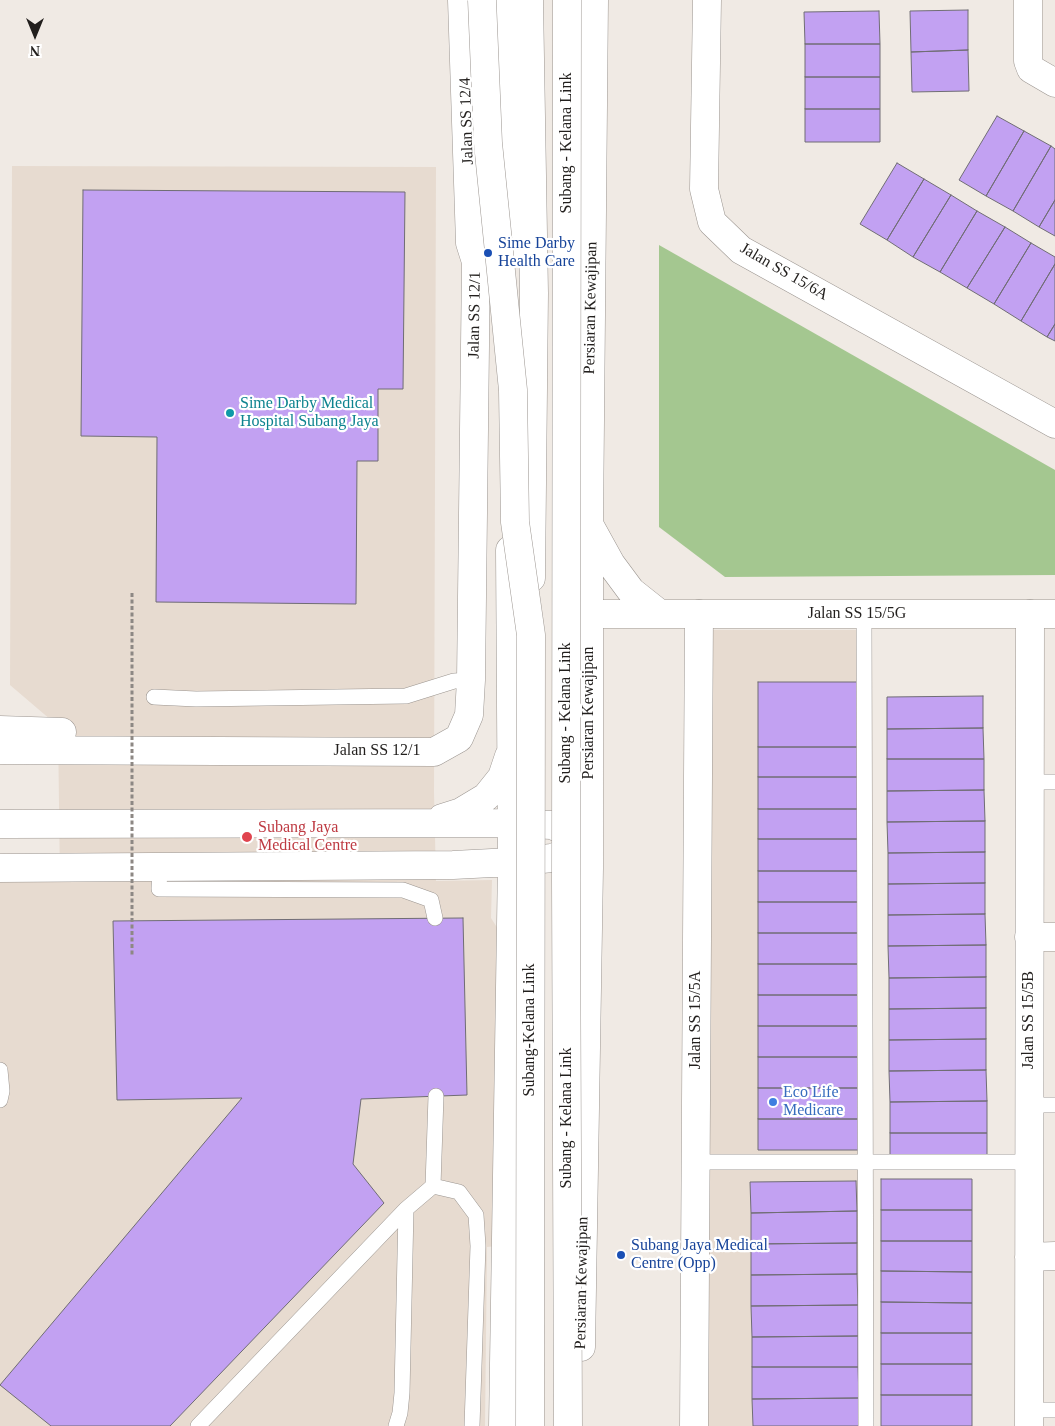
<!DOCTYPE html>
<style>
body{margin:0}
#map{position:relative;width:1055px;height:1426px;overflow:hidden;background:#f0eae4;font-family:"Times New Roman",serif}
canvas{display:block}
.north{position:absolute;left:10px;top:10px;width:50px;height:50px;-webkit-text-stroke:4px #fff;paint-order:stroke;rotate:180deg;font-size:14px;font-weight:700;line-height:20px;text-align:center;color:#221f1d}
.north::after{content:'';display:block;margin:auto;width:18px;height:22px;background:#221f1d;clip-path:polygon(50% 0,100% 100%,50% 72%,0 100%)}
</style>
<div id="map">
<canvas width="1055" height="1426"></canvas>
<div class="north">N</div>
</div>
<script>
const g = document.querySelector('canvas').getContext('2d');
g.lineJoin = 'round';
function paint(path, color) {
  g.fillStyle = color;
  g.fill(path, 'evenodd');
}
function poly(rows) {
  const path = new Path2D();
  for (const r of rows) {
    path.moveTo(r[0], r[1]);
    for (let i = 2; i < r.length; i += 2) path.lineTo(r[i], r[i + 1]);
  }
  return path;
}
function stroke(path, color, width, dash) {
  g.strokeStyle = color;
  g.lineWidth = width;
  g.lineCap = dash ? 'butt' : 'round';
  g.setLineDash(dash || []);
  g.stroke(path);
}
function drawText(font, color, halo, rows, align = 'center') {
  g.font = font + ' "Times New Roman",serif';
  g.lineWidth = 4.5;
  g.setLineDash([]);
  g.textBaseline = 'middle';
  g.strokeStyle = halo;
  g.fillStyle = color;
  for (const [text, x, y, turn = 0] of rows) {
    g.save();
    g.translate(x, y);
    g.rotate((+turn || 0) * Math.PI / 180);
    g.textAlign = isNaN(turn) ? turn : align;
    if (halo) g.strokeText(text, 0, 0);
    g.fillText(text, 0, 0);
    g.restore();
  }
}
const built = poly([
 [12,166,436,167,434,792,436,881,492,880,491,918,498,929,497,1246,487,1247,485,1426,0,1426,0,882,60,882,58,726,10,685],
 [711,630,861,630,858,1426,704,1426]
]);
const green = poly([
 [659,245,1055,470,1055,575,725,577,659,527]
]);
const building = poly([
 [968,10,968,50,911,52,910,11,968,10],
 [879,11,880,44,805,44,804,12,879,11],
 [805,44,880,44,880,77,805,77,805,44],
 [968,50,969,91,912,92,911,52,968,50],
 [805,77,880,77,880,109,805,109,805,77],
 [805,109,880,109,880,142,805,142,805,109],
 [997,116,1024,131,986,196,959,180,997,116],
 [1024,131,1051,146,1013,211,986,196,1024,131],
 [1051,146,1055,149,1055,200,1039,227,1013,211,1051,146],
 [897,163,924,179,887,240,860,224,897,163],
 [924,179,951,195,913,257,887,240,924,179],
 [83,190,405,192,403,389,378,389,378,461,357,461,356,604,156,602,157,437,81,436,83,190],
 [951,195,977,211,940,272,913,257,951,195],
 [1055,200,1055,236,1039,227,1055,200],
 [977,211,1005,227,967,288,940,272,977,211],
 [1005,227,1031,243,994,304,967,288,1005,227],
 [1031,243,1055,257,1055,264,1021,321,994,304,1031,243],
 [1055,264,1055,324,1047,337,1021,321,1055,264],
 [1055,324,1055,341,1047,337,1055,324],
 [758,682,861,682,861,747,758,747,758,682],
 [983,696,983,728,887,729,887,697,983,696],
 [983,728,984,759,887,759,887,729,983,728],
 [758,747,861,747,861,777,758,777,758,747],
 [887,759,984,759,984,790,887,791,887,759],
 [758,777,861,777,861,809,758,809,758,777],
 [984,790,985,821,887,822,887,791,984,790],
 [758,809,861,809,861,839,758,839,758,809],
 [985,821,985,852,888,853,887,822,985,821],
 [758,839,861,839,861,871,758,871,758,839],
 [985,852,985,883,888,884,888,853,985,852],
 [758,871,861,871,861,902,758,902,758,871],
 [985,883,985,914,888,915,888,884,985,883],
 [758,902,861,902,861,933,758,933,758,902],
 [985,914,986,945,888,946,888,915,985,914],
 [463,918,467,1095,361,1099,353,1164,384,1203,170,1426,51,1426,0,1385,242,1098,117,1100,113,921,463,918],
 [758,933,861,933,861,964,758,964,758,933],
 [986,945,986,977,889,978,888,946,986,945],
 [758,964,861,964,861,995,758,995,758,964],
 [986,977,986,1008,889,1009,889,978,986,977],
 [758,995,861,995,861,1026,758,1026,758,995],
 [986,1008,986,1039,889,1040,889,1009,986,1008],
 [758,1026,861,1026,861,1057,758,1057,758,1026],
 [986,1039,986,1070,889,1071,889,1040,986,1039],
 [758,1057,861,1057,861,1088,758,1088,758,1057],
 [986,1070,987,1101,890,1102,889,1071,986,1070],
 [758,1088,861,1088,861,1119,758,1119,758,1088],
 [987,1101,987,1133,890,1133,890,1102,987,1101],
 [758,1119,861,1119,861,1150,758,1150,758,1119],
 [890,1133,987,1133,987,1163,890,1164,890,1133],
 [881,1179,972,1179,972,1210,881,1210,881,1179],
 [856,1181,857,1211,751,1213,750,1182,856,1181],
 [881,1210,972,1210,972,1241,881,1241,881,1210],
 [857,1211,857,1243,751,1244,751,1213,857,1211],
 [881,1241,972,1241,972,1272,881,1271,881,1241],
 [857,1243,857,1274,751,1275,751,1244,857,1243],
 [881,1271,972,1272,972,1303,881,1302,881,1271],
 [857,1274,858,1305,751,1306,751,1275,857,1274],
 [881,1302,972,1303,972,1333,881,1333,881,1302],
 [858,1305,858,1336,752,1337,751,1306,858,1305],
 [881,1333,972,1333,972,1364,881,1364,881,1333],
 [858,1336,858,1367,752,1367,752,1337,858,1336],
 [881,1364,972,1364,972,1395,881,1395,881,1364],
 [752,1367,858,1367,859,1398,752,1399,752,1367],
 [881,1395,972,1395,972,1426,881,1426,881,1395],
 [859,1398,859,1426,753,1426,752,1399,859,1398]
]);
const lane = poly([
 [864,614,866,1426],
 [154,697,196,699,406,696,454,681,471,680],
 [1029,782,1055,782],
 [160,867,159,889,403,890,431,900,435,918],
 [0,1070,2,1091,0,1100],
 [1029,1105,1055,1105],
 [695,1162,1029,1162],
 [433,1186,459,1192,476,1215,478,1246,472,1426],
 [1029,1410,1055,1410],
 [198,1426,406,1209,433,1186,436,1096],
 [396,1426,400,1413,402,1393,406,1209]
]);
const street = poly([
 [707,0,704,189,712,222,741,250,1055,424],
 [1028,0,1028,61,1031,69,1055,83],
 [0,730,62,732],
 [0,750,434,752,459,738,469,715,471,680,476,262,470,243,462,0],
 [1029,937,1055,937],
 [1029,1257,1055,1256],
 [694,1426,699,614],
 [1029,1426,1030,614]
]);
const secondary = poly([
 [508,0,509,250],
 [590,526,611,564,631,591,660,614],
 [589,614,1055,614],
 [442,818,461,812,486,797,502,777,509,756],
 [0,824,512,823,551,825,569,832,581,848],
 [0,868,453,865,512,862,552,858,571,851,575,832],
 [581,1347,589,868,589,525,594,0],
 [503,1426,512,862,510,550]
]);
const primary = poly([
 [529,0,534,293,531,578]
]);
const pathBridge = poly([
 [132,593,132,956]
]);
const primaryBridge = poly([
 [482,0,488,143,513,390,515,522,531,635,530,1426],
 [567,0,566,879,568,1426]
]);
const markers = [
 [488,253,5,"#1a4fb4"],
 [230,413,5,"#0f9aa8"],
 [247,837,6,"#e0444e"],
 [773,1102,5,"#3f7fe0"],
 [621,1255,5,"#1a4fb4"]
];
const streetNames = [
 ["Jalan SS 12/4",467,121,-92],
 ["Subang - Kelana Link",567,143,-90],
 ["Jalan SS 15/6A",784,272,30],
 ["Persiaran Kewajipan",591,308,-89],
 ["Jalan SS 12/1",475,315,-89],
 ["Jalan SS 15/5G",857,614],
 ["Subang - Kelana Link",566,713,-90],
 ["Persiaran Kewajipan",589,713,-90],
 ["Jalan SS 12/1",377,751],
 ["Jalan SS 15/5A",696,1020,-90],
 ["Jalan SS 15/5B",1029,1020,-90],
 ["Subang-Kelana Link",530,1030,-90],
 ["Subang - Kelana Link",567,1118,-90],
 ["Persiaran Kewajipan",582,1283,-89]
];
const transitNames = [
 ["Sime Darby",498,244],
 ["Health Care",498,262],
 ["Subang Jaya Medical",631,1246],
 ["Centre (Opp)",631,1264]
];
const cultureNames = [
 ["Sime Darby Medical",240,404],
 ["Hospital Subang Jaya",240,422]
];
const healthNames = [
 ["Subang Jaya",258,828],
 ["Medical Centre",258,846]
];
const shopNames = [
 ["Eco Life",783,1093],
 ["Medicare",783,1111]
];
paint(built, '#e7dbd0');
paint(green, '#a4c790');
paint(building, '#c2a1f2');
stroke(building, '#706d74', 1);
stroke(lane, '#9b9590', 16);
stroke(street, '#9b9590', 29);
stroke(secondary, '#9b9590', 29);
stroke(primary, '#9b9590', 29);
stroke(lane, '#fff', 15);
stroke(street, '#fff', 28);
stroke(secondary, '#fff', 28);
stroke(primary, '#fff', 28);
stroke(primaryBridge, '#9b9590', 29, []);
stroke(pathBridge, '#8d8884', 3, [4, 2.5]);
stroke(primaryBridge, '#fff', 28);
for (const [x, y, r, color] of markers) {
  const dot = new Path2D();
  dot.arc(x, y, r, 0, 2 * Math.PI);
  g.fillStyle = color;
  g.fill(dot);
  stroke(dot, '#fff', 2);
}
drawText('16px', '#221f1d', '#fff', streetNames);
drawText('16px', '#164399', '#fff', transitNames, 'left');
drawText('16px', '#0d838f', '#fff', cultureNames, 'left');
drawText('16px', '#be3a42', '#fff', healthNames, 'left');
drawText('16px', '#366cbe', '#fff', shopNames, 'left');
</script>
